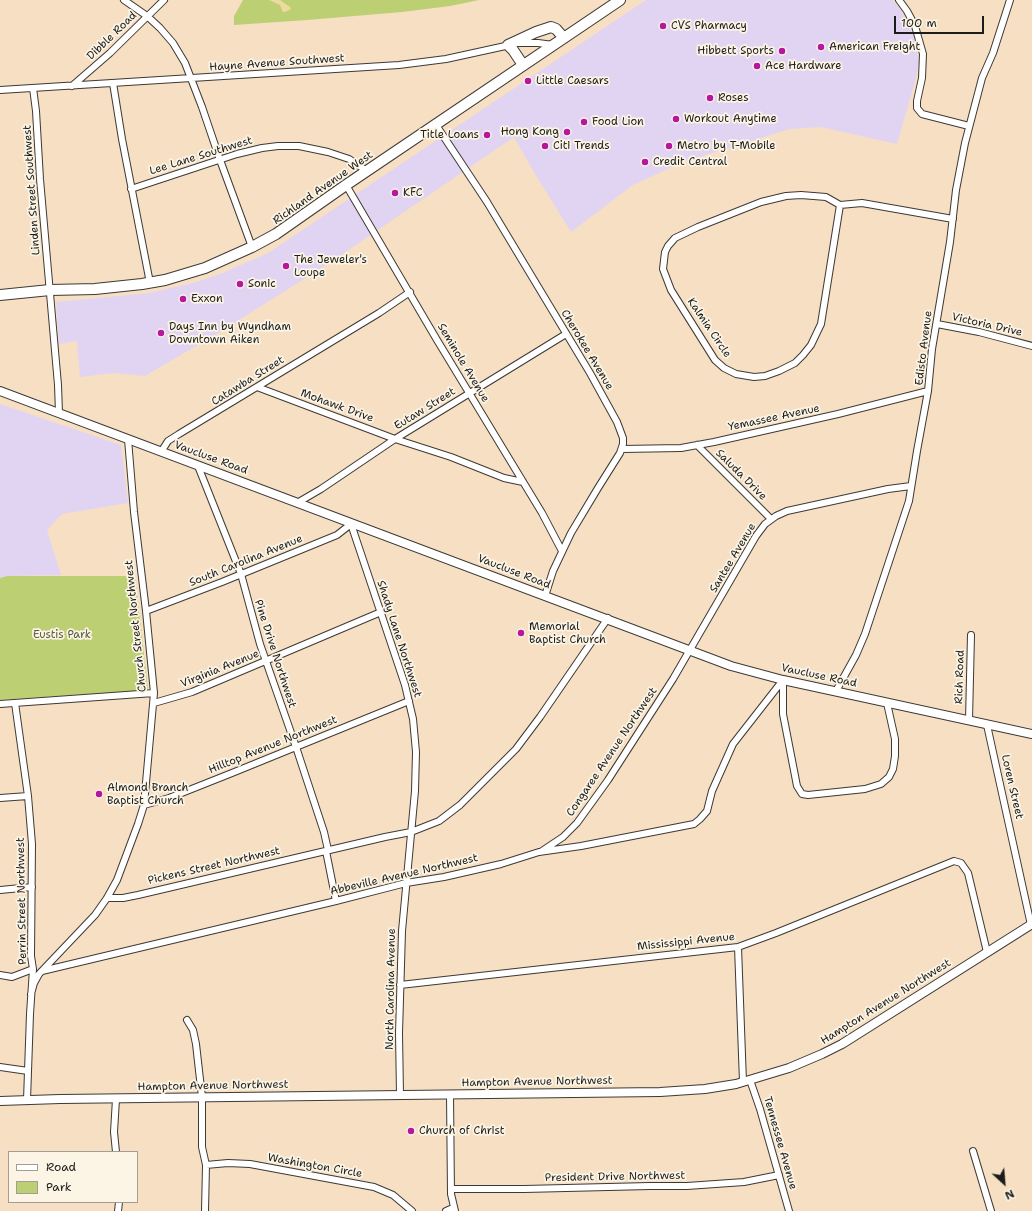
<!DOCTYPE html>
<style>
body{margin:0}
#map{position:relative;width:1032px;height:1211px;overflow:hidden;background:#f6dfc3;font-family:"Shantell Sans",sans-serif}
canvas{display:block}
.legend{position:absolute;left:8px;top:1151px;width:130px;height:52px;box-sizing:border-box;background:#fcf5e5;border:1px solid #a29e95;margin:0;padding:5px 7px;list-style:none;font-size:12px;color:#1c1c1c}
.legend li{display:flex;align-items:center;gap:8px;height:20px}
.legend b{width:20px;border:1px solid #a29e95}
.north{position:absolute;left:984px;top:1163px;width:40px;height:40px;-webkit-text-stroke:3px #fcf5e5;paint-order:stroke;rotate:154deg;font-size:11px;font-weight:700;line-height:16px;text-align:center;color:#1c1c1c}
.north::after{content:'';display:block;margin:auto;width:14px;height:18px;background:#1c1c1c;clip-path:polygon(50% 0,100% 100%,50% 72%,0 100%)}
.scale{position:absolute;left:894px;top:16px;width:90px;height:18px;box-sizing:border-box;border:2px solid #1c1c1c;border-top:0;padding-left:5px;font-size:12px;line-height:14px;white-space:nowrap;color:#1c1c1c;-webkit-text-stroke:3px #fcf5e5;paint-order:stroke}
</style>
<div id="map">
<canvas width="1032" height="1211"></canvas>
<ul class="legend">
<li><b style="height:5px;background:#fff"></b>Road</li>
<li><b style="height:11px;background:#bccf73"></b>Park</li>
</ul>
<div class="north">N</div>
<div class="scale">100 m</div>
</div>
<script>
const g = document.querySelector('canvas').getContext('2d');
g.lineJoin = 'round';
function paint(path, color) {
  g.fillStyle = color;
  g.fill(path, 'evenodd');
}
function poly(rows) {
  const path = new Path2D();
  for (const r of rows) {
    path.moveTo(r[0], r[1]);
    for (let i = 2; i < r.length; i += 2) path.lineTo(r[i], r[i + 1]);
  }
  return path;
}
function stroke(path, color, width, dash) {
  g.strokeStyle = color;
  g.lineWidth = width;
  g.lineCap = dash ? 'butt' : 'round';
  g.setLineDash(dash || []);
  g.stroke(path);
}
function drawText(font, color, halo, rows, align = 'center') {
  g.font = font + ' "Shantell Sans",sans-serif';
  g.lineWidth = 3.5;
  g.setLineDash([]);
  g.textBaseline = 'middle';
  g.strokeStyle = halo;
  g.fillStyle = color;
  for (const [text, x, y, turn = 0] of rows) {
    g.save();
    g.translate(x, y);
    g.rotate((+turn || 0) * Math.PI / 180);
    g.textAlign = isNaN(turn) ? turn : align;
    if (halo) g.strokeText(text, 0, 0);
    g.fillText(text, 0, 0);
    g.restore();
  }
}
const built = poly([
 [646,0,893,0,902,12,913,34,919,61,916,78,897,144,821,127,790,129,683,162,633,185,571,232,532,169,514,137,331,262,220,332,145,376,113,373,80,377,77,341,59,344,56,302,149,293,193,283,220,274,268,253],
 [0,404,121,445,128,503,62,514,47,530,61,575,7,576,0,578]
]);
const green = poly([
 [243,0,479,0,450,6,402,12,307,20,234,25,234,16],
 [7,576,135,576,148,690,0,700,0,578]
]);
const sand = poly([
 [269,0,280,0,290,7,291,9,285,12,283,12,280,5]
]);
const minor = poly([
 [124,0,147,16,160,28,173,43,185,63,202,107,220,160,252,247],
 [899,0,907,11,915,26,923,54,922,78,917,101,917,108,922,114,969,126],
 [519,43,538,43,553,45],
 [113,83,122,139,150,283],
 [72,86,110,53,164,0],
 [33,88,36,111,40,179,58,385,59,413],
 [0,90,399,65,446,59,510,45],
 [436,125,487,202,590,373,617,422,623,438,623,444,620,453,598,488,571,533,553,571,545,596],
 [346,185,437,340,542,513,562,551],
 [131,189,237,154,262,148,278,146,299,146,328,152,349,159,367,171],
 [801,195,826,197,840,205,821,324,811,345,803,355,795,363,779,371,765,376,754,377,736,374,724,368,715,360,671,290,663,269,665,252,668,246,675,238,698,227,761,202,786,196,801,195],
 [840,205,862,203,953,219],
 [937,324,979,332,1032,346],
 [257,387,395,439,451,457,504,478,523,482],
 [697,445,771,519],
 [622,449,681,448,714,442,838,414,928,391],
 [161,452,168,441,179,434,379,313,410,292],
 [198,466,241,574,260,644,296,747,324,832,328,850],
 [297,503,321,489,395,439,566,334],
 [146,611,222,582,337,535,351,524,405,685,413,719,416,752,415,791,402,931,399,1033,400,1095],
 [783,680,783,714,797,786,802,794,808,795,865,789,881,784,889,777,893,769,895,756,895,739,887,703],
 [836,691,856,655,865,634,909,501,917,451,928,391,932,349,950,242,956,190,965,143,982,78,993,53,1010,0],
 [15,703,28,796,32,844,31,956,33,969,30,1014,27,1100],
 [154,703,192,692,381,612],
 [0,704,154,693],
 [969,720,971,635],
 [987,725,1031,925],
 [0,798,28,796],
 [144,805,169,798,232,773,409,701],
 [326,851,336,901],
 [542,851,563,837,577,823,608,780,673,679,756,536,765,524,776,516,787,511,888,489,911,486],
 [0,890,32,887],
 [107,898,123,898,138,895,385,837,411,832,439,821,460,805,516,749,540,717,608,618],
 [738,947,743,1082],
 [42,971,336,901,406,883,444,877,501,864,539,852,581,846,694,824,700,819,707,811,712,791,733,744,783,680],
 [0,975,12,977,33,969],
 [400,985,738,947,776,933,954,861,961,863,968,873,987,952],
 [31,994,34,983,39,974,95,915,107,898,117,880,138,824,144,805,154,693,146,611,134,512,128,439],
 [187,1020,193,1030,196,1044,202,1097,202,1147,206,1165,205,1211],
 [0,1067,28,1071],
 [750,1080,760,1109,789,1211],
 [450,1095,451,1194,455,1211],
 [973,1151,991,1211],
 [116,1152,114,1132,116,1099],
 [206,1165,228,1163,250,1164,374,1187,393,1195,412,1211],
 [451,1189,524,1189,650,1186,687,1186,744,1182,779,1175],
 [118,1211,119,1202],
 [446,1211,453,1208]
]);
const tertiary = poly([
 [0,391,731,666,783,680,1032,734],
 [0,1101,60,1099,660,1092,705,1089,736,1084,789,1068,822,1054,842,1044,1032,924]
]);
const primary = poly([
 [523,65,513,50,508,45,536,32,551,27,556,29,564,38],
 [0,295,50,290,95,289,142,284,165,280,205,268,252,247,276,234,346,185,620,0]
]);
const markers = [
 [663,26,4,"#b5179e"],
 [821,47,4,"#b5179e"],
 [782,51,4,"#b5179e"],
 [757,66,4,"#b5179e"],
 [528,81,4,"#b5179e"],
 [710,98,4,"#b5179e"],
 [676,119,4,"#b5179e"],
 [584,122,4,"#b5179e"],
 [567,132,4,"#b5179e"],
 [487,135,4,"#b5179e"],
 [545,146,4,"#b5179e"],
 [669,146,4,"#b5179e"],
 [645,162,4,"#b5179e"],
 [395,193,4,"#b5179e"],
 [286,266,4,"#b5179e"],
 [240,284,4,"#b5179e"],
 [183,299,4,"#b5179e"],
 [161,333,4,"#b5179e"],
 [521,633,4,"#b5179e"],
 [99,794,4,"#b5179e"],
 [411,1131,4,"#b5179e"]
];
const poiNames = [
 ["CVS Pharmacy",671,26],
 ["American Freight",829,47],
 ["Hibbett Sports",774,51,"right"],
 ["Ace Hardware",765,66],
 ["Little Caesars",536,81],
 ["Roses",718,98],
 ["Workout Anytime",684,119],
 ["Food Lion",592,122],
 ["Hong Kong",559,132,"right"],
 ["Title Loans",479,135,"right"],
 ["Citi Trends",553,146],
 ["Metro by T-Mobile",677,146],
 ["Credit Central",653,162],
 ["KFC",403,193],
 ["The Jeweler's",294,260],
 ["Loupe",294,273],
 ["Sonic",248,284],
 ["Exxon",191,299],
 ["Days Inn by Wyndham",169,327],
 ["Downtown Aiken",169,340],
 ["Memorial",529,627],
 ["Baptist Church",529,640],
 ["Almond Branch",107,788],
 ["Baptist Church",107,801],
 ["Church of Christ",419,1131]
];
const streetNames = [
 ["Dibble Road",112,36,-44],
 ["Hayne Avenue Southwest",277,63,-4],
 ["Lee Lane Southwest",201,156,-17],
 ["Richland Avenue West",323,188,-35],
 ["Linden Street Southwest",32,190,-94],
 ["Victoria Drive",987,325,13],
 ["Kalmia Circle",709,328,56],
 ["Edisto Avenue",924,348,-83],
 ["Cherokee Avenue",587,350,59],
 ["Seminole Avenue",463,363,59],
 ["Catawba Street",248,381,-32],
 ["Mohawk Drive",337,406,20],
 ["Eutaw Street",425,409,-32],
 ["Yemassee Avenue",774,418,-12],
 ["Vaucluse Road",211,458,20],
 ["Saluda Drive",741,475,45],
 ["Santee Avenue",733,558,-59],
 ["South Carolina Avenue",246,561,-22],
 ["Vaucluse Road",514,572,21],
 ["Church Street Northwest",136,626,-96],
 ["Shady Lane Northwest",399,639,72],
 ["Pine Drive Northwest",275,654,72],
 ["Virginia Avenue",220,669,-22],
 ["Vaucluse Road",819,676,12],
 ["Rich Road",960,677,-88],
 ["Hilltop Avenue Northwest",273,745,-22],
 ["Congaree Avenue Northwest",612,752,-56],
 ["Loren Street",1012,787,77],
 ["Pickens Street Northwest",214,866,-13],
 ["Abbeville Avenue Northwest",404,875,-13],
 ["Perrin Street Northwest",22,901,-91],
 ["Mississippi Avenue",686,942,-6],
 ["North Carolina Avenue",391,989,-89],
 ["Hampton Avenue Northwest",886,1002,-32],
 ["Hampton Avenue Northwest",537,1082,-1],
 ["Hampton Avenue Northwest",213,1086,-1],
 ["Tennessee Avenue",780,1143,74],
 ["Washington Circle",315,1166,10],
 ["President Drive Northwest",615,1177,-1]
];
const parkNames = [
 ["Eustis Park",62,635]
];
paint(built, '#e1d4f3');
paint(green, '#bccf73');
paint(sand, '#eeda9e');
stroke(minor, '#3d3935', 8);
stroke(tertiary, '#3d3935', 10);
stroke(primary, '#3d3935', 12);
stroke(minor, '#fff', 6);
stroke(tertiary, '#fff', 8);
stroke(primary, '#fff', 10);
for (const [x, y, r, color] of markers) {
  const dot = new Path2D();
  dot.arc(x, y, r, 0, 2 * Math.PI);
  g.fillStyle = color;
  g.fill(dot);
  stroke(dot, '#fcf5e5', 1.5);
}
drawText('11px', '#1c1c1c', '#fcf5e5', poiNames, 'left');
drawText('11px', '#1c1c1c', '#fcf5e5', streetNames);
drawText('11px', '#545b3a', '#fcf5e5', parkNames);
</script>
